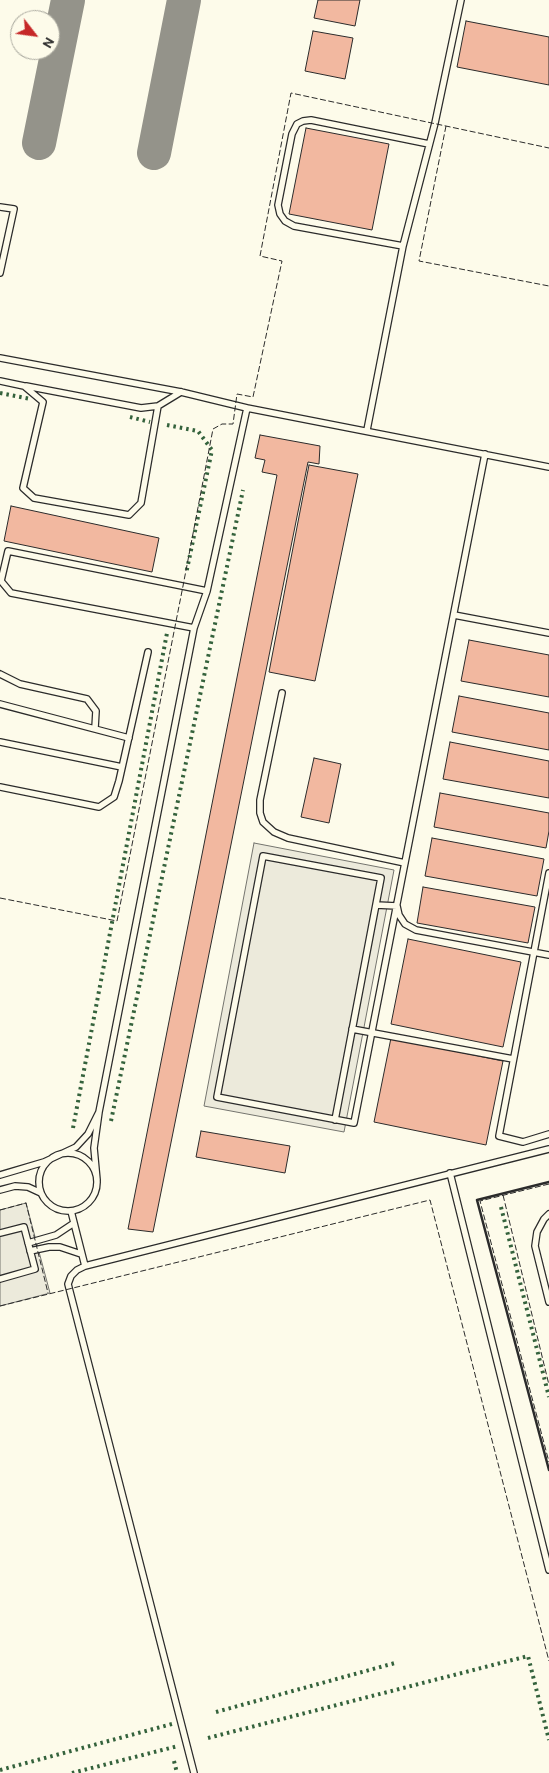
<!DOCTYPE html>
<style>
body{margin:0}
#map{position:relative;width:549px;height:1773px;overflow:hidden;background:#fdfbea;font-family:Overpass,sans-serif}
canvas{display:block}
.north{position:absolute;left:10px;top:10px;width:50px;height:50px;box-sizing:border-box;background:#fdfbea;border:1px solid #a9a89e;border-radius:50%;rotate:120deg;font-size:14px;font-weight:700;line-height:20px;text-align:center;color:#2b2b2b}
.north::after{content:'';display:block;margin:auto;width:18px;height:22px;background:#c62828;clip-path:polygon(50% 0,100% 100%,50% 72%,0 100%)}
</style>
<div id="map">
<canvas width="549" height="1773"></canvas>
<div class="north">N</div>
</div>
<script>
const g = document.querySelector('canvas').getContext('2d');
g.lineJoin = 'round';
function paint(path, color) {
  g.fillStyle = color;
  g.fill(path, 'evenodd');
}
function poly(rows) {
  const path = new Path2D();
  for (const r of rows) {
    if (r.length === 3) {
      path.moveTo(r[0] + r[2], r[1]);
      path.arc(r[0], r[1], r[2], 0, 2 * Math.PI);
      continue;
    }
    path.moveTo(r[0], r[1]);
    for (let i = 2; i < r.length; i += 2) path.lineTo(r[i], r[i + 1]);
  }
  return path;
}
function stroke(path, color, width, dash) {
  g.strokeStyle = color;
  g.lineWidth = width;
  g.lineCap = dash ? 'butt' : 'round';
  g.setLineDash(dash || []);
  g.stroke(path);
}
const parking = poly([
 [254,843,394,870,344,1132,204,1106,254,843],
 [26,1203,50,1293,0,1306,0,1210,26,1203]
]);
const taxiway = poly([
 [39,143,68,0],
 [154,153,184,0]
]);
const building = poly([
 [318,0,360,0,355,26,314,18,318,0],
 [466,21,549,37,549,85,457,67,466,21],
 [313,31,353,38,345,79,305,71,313,31],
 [306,128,389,144,372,230,289,214,306,128],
 [260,435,320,446,319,464,308,462,153,1232,128,1229,277,475,262,472,265,460,255,458,260,435],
 [309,465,358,474,315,681,269,672,309,465],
 [11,506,159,538,152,572,4,541,11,506],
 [469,640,549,655,549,697,461,681,469,640],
 [459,696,549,713,549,750,452,732,459,696],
 [450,742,549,761,549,798,443,779,450,742],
 [314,758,341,764,329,823,301,817,314,758],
 [440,793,549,813,549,831,546,848,434,827,440,793],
 [432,838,544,859,537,896,425,876,432,838],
 [423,887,535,907,528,943,417,923,423,887],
 [408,939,521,962,503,1047,391,1024,408,939],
 [391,1038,503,1061,486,1145,374,1122,391,1038],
 [201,1131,290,1146,285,1173,196,1157,201,1131]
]);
const service = poly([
 [0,207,14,209,0,273],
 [403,246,294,226,285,221,280,214,278,205,292,134,297,124,303,121,311,120,429,144],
 [0,358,181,392,247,408],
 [0,381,24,386,43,402,23,488,34,498,129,515,141,503,158,406],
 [26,386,141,408,158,406,181,392],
 [367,430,403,246,435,123,461,0],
 [454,615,549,633],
 [194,628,11,593,1,581,8,551,207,591],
 [0,674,20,684,87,699,96,711,95,728],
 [282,693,260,800,260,813,263,822,274,832,288,838,405,863],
 [0,704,129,738],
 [0,742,122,767],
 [0,787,99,807,114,797,119,781,148,652],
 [549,873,499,1136,523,1142,549,1134],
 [376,905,397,906,399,915,405,924,416,930,549,955],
 [352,1029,513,1059],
 [99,1112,194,628,207,591,247,408,549,467],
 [335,1120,381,878,263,856,217,1097,354,1123,485,454],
 [68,1182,29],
 [450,1173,549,1570],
 [0,1175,44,1162,76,1147,88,1134,99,1112,94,1148,97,1180],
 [0,1190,15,1186,28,1187,41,1193],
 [71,1211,85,1266],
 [549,1214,544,1219,537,1232,535,1246,549,1302],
 [0,1233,24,1227,35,1269,0,1279],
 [28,1243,56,1235,74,1223],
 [30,1251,49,1247,60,1247,81,1254],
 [194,1773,68,1284,71,1276,77,1270,85,1266,549,1149]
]);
const hedge = poly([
 [0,393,31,399],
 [130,417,150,422],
 [167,425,198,431,212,450,186,574],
 [111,1121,243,490],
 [73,1128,167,633],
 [501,1207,549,1397],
 [216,1712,395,1663],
 [208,1738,528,1656,549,1740],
 [174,1761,177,1773],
 [0,1770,172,1724],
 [72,1773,178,1746]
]);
const fence = poly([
 [446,126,419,261,549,286],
 [0,898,117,921,183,586,213,429,222,424,233,424,237,394,253,397,282,261,260,256,291,93,549,148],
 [549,1184,480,1201,549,1462],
 [503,1195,549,1385],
 [0,1210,26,1203,48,1293],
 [0,1306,430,1200,549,1661]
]);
const wall = poly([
 [549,1182,477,1200,549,1470]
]);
paint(parking, '#eceadb');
stroke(parking, '#74746e', 1);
stroke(taxiway, '#94938a', 34);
paint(building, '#f2b8a0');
stroke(building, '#2b2b2b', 1);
stroke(service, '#2b2b2b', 8);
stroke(service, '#fdfbea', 5.5);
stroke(hedge, '#34623c', 4, [2.5, 4]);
stroke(fence, '#2b2b2b', 1, [6, 2.5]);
stroke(wall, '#2b2b2b', 2.5);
</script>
